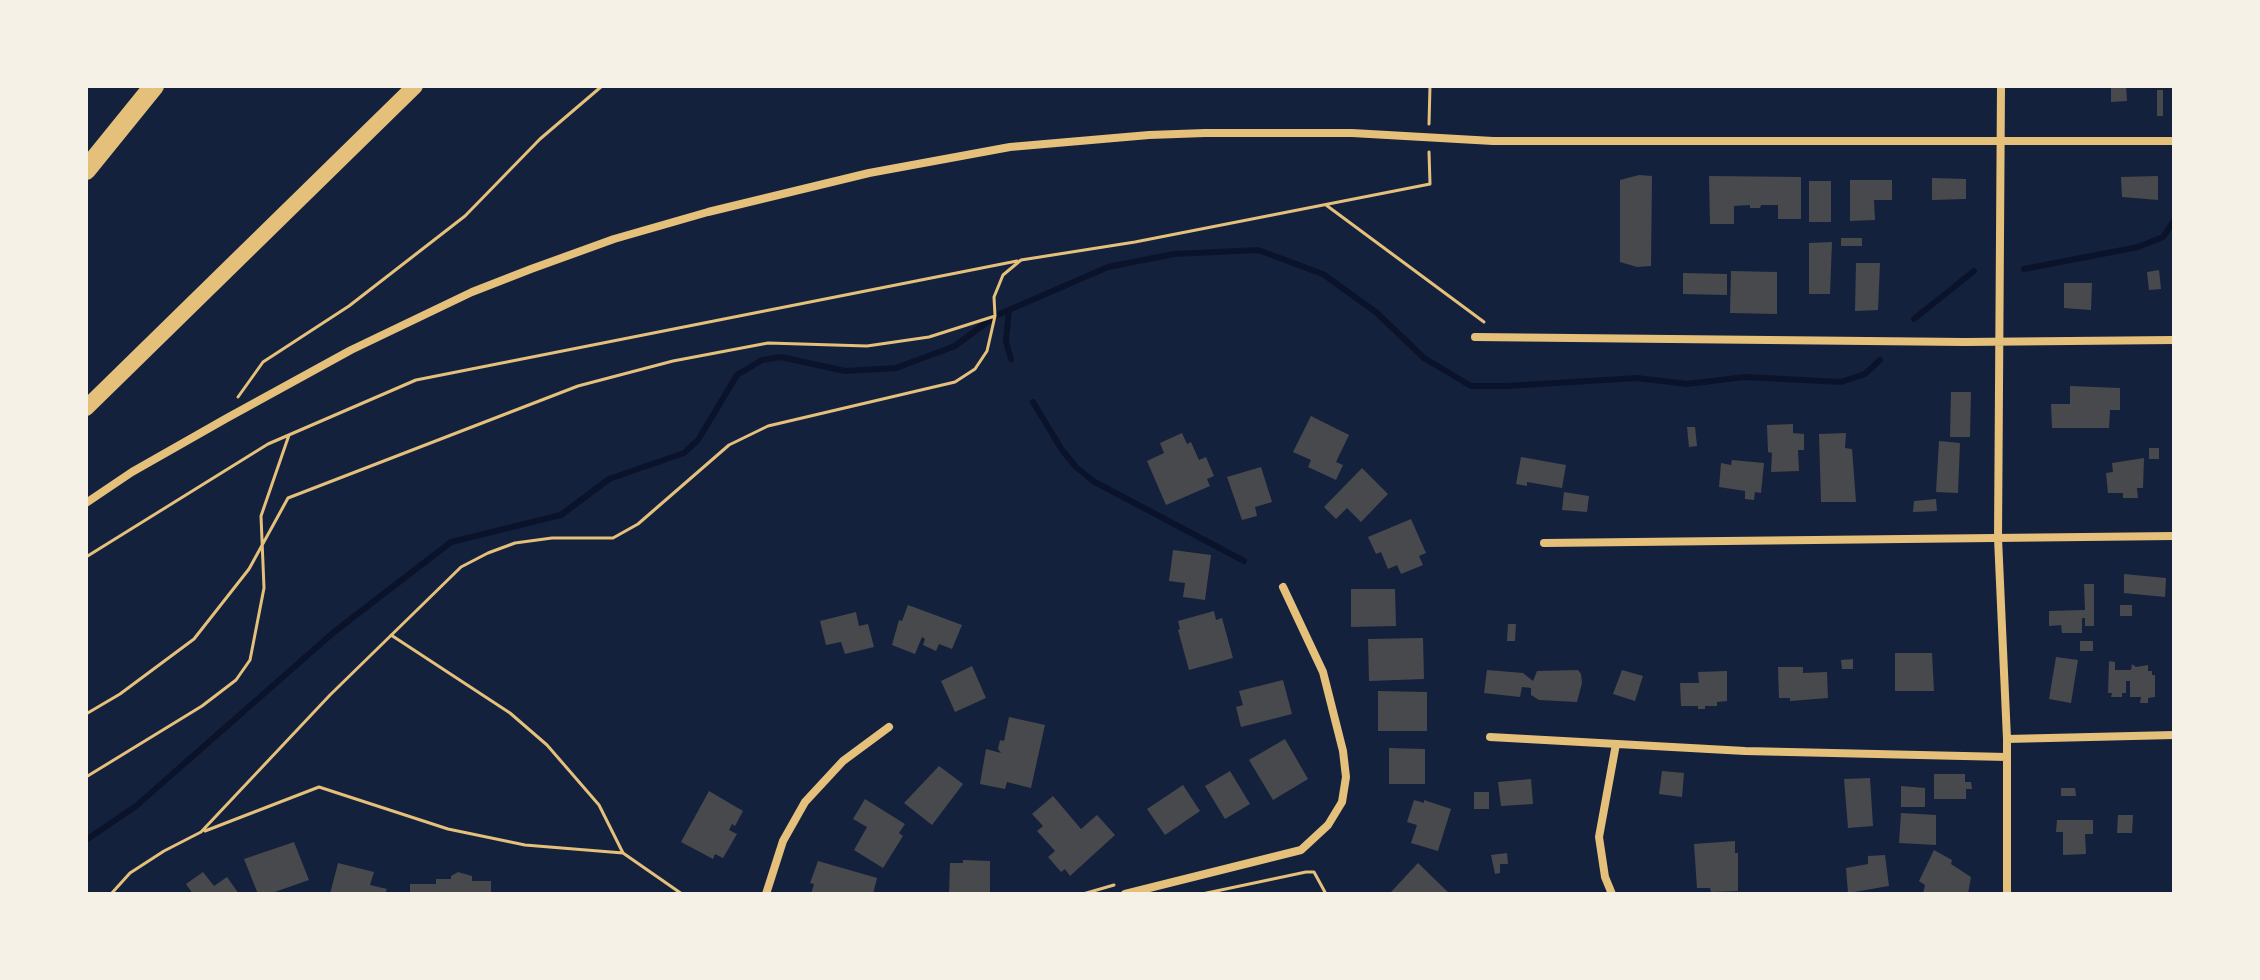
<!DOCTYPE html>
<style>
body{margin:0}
#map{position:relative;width:2260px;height:980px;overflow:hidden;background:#14213d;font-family:"Alegreya Sans",sans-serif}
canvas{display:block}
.frame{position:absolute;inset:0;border:88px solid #f6f1e7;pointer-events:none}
</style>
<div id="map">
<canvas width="2260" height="980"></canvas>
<div class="frame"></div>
</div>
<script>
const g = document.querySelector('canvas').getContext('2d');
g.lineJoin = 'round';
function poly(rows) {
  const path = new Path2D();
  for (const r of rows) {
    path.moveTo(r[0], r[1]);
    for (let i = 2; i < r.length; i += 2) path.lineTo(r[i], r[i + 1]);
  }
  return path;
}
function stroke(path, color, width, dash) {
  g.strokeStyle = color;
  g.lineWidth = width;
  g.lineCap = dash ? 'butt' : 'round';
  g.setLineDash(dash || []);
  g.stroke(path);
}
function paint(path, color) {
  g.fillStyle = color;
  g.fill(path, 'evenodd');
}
const stream = poly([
 [2024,269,2138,247,2163,237,2174,221],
 [1009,310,1006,341,1011,359],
 [1914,319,1974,271],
 [1033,402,1062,450,1076,467,1093,481,1244,561],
 [86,840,136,806,334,632,451,542,561,515,609,479,684,453,698,440,737,375,762,360,781,357,845,371,896,368,955,346,995,316,1108,267,1174,254,1258,250,1323,274,1377,313,1424,358,1471,386,1507,386,1637,378,1687,384,1745,377,1841,382,1865,374,1880,360]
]);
const building = poly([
 [2111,86,2126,86,2127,101,2111,102],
 [2157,90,2163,90,2163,116,2157,116],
 [1639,175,1652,176,1651,266,1637,267,1620,262,1620,180],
 [1709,176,1801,177,1801,219,1778,219,1778,205,1761,205,1760,208,1750,208,1750,205,1734,206,1734,224,1710,224],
 [2158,176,2158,200,2122,197,2121,177],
 [1932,178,1966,179,1966,199,1932,200],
 [1850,180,1892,180,1892,200,1874,200,1875,220,1850,221],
 [1809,181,1831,181,1831,222,1809,222],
 [1841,238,1862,238,1862,246,1841,246],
 [1832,242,1830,294,1809,294,1809,243],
 [1856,263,1880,263,1878,310,1855,311],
 [2159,270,2161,289,2149,290,2147,272],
 [1731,271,1777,272,1777,314,1730,313],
 [1683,273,1727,274,1727,295,1683,294],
 [2064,283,2092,283,2091,310,2064,308],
 [2070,386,2120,388,2120,410,2110,410,2109,428,2052,428,2051,404,2070,404],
 [1951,392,1971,392,1970,437,1950,437],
 [1311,416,1349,435,1336,462,1343,465,1336,480,1308,467,1311,460,1293,452],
 [1793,424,1793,433,1804,434,1804,450,1798,450,1799,471,1771,472,1772,453,1768,452,1767,425],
 [1687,427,1695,427,1697,446,1689,447],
 [1182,433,1187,444,1191,442,1199,460,1206,457,1214,476,1207,479,1210,486,1166,505,1147,461,1164,453,1160,443],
 [1846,433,1845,448,1852,449,1856,502,1821,502,1819,434],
 [1939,441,1960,443,1958,493,1936,492],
 [2149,448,2159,448,2159,459,2149,459],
 [1521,457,1566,465,1562,488,1527,482,1527,486,1516,484],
 [2144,458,2143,488,2137,488,2138,498,2123,498,2123,493,2108,493,2106,473,2113,472,2112,463],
 [1732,460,1764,463,1761,493,1755,492,1754,500,1745,499,1745,491,1719,487,1721,463,1731,465],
 [1261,467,1272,502,1255,507,1257,516,1242,520,1227,477],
 [1362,468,1388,494,1361,522,1347,508,1336,519,1324,507],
 [1564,492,1589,496,1587,512,1562,510],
 [1936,499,1937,511,1913,512,1914,501],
 [1411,519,1426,553,1419,556,1423,565,1401,574,1397,565,1388,569,1381,552,1376,554,1368,537],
 [1173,550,1211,555,1205,600,1183,597,1185,583,1169,581],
 [2124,574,2166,578,2165,597,2124,593],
 [2084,584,2094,584,2094,626,2085,626,2085,618,2082,618,2082,633,2062,633,2061,625,2049,626,2049,611,2085,610],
 [1351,589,1395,589,1396,626,1351,627],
 [908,605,962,625,952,649,939,644,936,651,923,645,925,639,922,637,915,654,892,645,899,620,902,621],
 [2120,605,2132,605,2132,616,2120,616],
 [1214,611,1216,620,1222,618,1233,658,1189,670,1178,630,1180,629,1178,621],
 [856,612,859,626,868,624,874,647,845,654,841,642,826,645,820,621],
 [1508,624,1516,624,1515,641,1507,641],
 [1423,638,1424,679,1369,681,1368,639],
 [2080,641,2093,641,2093,651,2080,651],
 [1895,653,1932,653,1934,691,1895,691],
 [2056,657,2078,660,2071,703,2049,699],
 [1853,659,1853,669,1842,669,1841,660],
 [2109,661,2115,662,2115,670,2131,670,2132,664,2136,667,2148,665,2148,671,2152,671,2152,675,2155,675,2155,697,2148,698,2148,703,2140,703,2141,697,2130,697,2130,681,2126,681,2126,693,2122,693,2122,697,2111,697,2112,693,2108,693],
 [972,666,986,698,955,712,941,681],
 [1778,667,1803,667,1803,673,1827,672,1828,698,1790,701,1790,698,1779,698],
 [1487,670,1523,673,1533,681,1537,671,1578,670,1581,674,1582,683,1577,702,1539,700,1531,695,1531,688,1522,687,1520,697,1484,693],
 [1622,670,1643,676,1635,701,1613,694],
 [1727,671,1727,701,1717,702,1717,706,1705,706,1705,709,1698,709,1698,706,1681,706,1680,683,1699,683,1698,672],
 [1283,680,1292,714,1241,727,1236,707,1243,705,1239,691],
 [1378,691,1427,692,1427,731,1378,731],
 [1009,717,1045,725,1031,788,1007,782,1005,789,980,784,986,749,1001,753,998,749,1000,740,1004,741],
 [1285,739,1308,779,1273,800,1249,760],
 [1389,748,1425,749,1425,784,1389,784],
 [939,766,963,784,932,825,904,803],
 [1230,771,1250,804,1225,819,1205,786],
 [1662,771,1684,773,1682,797,1659,794],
 [1934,774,1965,774,1965,782,1971,782,1972,789,1966,789,1966,799,1934,799],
 [1870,778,1873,826,1848,828,1844,779],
 [1531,779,1533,804,1501,806,1498,782],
 [1183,785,1200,811,1165,835,1147,809],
 [1901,786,1925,788,1925,807,1901,807],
 [2061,788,2075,788,2076,796,2061,796],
 [709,791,743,811,735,826,732,824,729,830,737,834,723,858,715,854,713,859,681,842],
 [1474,792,1489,792,1489,809,1474,809],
 [1053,796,1081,829,1097,815,1115,835,1070,876,1065,869,1061,872,1048,857,1055,851,1037,831,1043,826,1032,814],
 [865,799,905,824,899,833,903,836,883,868,854,850,867,827,853,819],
 [1414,800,1424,803,1424,800,1451,809,1438,851,1411,843,1417,825,1407,822],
 [1901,813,1936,815,1936,845,1899,843],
 [2118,815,2133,815,2132,833,2117,833],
 [2057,820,2093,820,2093,834,2085,834,2086,854,2063,855,2063,832,2056,832],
 [1735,841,1735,853,1738,853,1738,891,1711,892,1710,888,1697,888,1694,844],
 [294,842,309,880,269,894,258,894,244,859],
 [1934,850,1952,860,1951,864,1971,877,1968,894,1923,894,1925,885,1919,881],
 [1507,853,1508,864,1500,864,1500,873,1495,874,1491,855],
 [1885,855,1889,886,1848,893,1846,868,1868,864,1868,856],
 [963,860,990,861,990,894,949,894,950,863,963,863],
 [818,861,877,878,873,894,811,894,814,884,810,883],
 [338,863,374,872,370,885,387,889,385,894,330,894],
 [1418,863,1450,894,1393,894,1391,892],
 [203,872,214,886,227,877,239,894,193,894,186,884],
 [458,872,472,876,472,881,491,881,491,894,410,894,410,884,436,884,436,879,451,879,451,876]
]);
const path = poly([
 [1429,124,1430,86],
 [1326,205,1484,322],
 [238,397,263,362,349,306,465,216,540,139,602,86],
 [86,557,268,444,416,380,1017,261],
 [391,635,510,713,547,745,599,805,623,853],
 [86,714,120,694,194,639,249,569,288,498,578,386,673,361,768,343,867,346,929,337,995,316],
 [86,777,202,706,236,680,250,660,264,588,261,516,289,435],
 [205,831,319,787,448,829,525,845,623,853,682,894],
 [111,894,130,873,164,851,201,832,330,695,461,567,488,553,515,543,552,538,613,538,638,524,729,445,768,426,955,382,975,369,987,351,995,316,994,297,1003,275,1021,260,1135,242,1430,184,1429,152],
 [1083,894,1114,885],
 [1202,894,1306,872,1314,872,1326,894]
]);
const minor = poly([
 [2001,86,1998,538,2007,739,2007,894],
 [1475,337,1965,342,2174,340],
 [86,503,132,472,227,418,351,350,472,292,531,269,614,239,708,212,869,173,1010,147,1149,135,1205,133,1352,133,1493,141,2174,141],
 [1544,543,2174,536],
 [1490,737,1745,751,2007,757],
 [2007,739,2174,735],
 [766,894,783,841,805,802,843,761,889,727],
 [1125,894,1301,850,1328,825,1342,802,1346,777,1343,751,1323,672,1283,587],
 [1612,894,1605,877,1599,837,1616,744]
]);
const secondary = poly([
 [86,408,415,86]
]);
const motorway = poly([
 [86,170,154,86]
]);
stroke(stream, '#0b132b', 6);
paint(building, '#48494c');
stroke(path, '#e5c07b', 3);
stroke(minor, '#e5c07b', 8);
stroke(secondary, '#e5c07b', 16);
stroke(motorway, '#e5c07b', 20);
</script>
